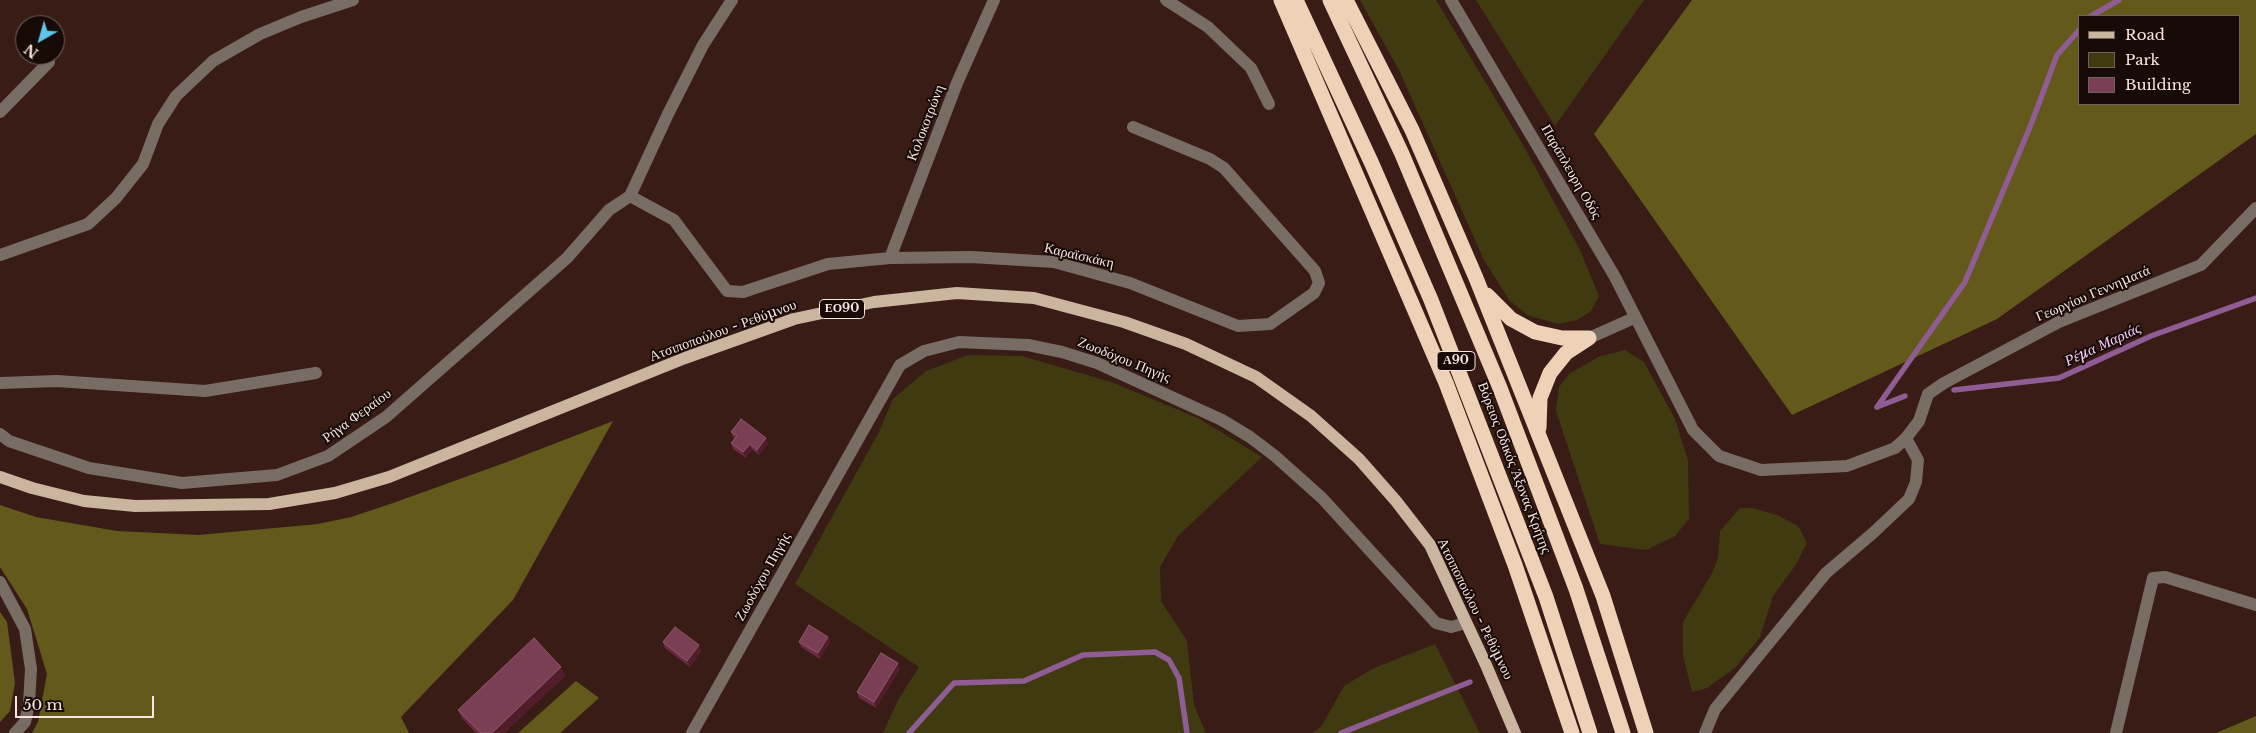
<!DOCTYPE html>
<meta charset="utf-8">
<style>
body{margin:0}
#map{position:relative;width:2256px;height:733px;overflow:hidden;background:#391c16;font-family:"Libre Baskerville",serif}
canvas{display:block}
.legend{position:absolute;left:2078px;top:15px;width:162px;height:90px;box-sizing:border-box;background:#170b08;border:1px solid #71625e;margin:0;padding:6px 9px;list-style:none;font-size:15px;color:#f9e4e0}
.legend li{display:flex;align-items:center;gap:10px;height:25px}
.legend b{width:25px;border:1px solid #71625e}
.north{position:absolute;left:15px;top:15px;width:50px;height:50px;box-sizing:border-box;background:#170b08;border:1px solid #71625e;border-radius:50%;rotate:218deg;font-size:14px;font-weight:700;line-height:20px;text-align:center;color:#f9e4e0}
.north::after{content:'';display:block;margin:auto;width:18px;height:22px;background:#5dc7e8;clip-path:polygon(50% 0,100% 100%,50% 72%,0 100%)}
.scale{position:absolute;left:15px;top:696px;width:139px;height:22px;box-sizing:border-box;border:2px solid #f9e4e0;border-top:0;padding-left:6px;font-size:15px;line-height:18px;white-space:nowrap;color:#f9e4e0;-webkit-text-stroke:4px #170b08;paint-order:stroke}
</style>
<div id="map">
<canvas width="2256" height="733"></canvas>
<ul class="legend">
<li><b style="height:6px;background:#cbb59f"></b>Road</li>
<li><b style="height:14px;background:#403a10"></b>Park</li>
<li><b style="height:14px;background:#7b3f55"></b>Building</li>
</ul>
<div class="north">N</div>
<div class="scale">50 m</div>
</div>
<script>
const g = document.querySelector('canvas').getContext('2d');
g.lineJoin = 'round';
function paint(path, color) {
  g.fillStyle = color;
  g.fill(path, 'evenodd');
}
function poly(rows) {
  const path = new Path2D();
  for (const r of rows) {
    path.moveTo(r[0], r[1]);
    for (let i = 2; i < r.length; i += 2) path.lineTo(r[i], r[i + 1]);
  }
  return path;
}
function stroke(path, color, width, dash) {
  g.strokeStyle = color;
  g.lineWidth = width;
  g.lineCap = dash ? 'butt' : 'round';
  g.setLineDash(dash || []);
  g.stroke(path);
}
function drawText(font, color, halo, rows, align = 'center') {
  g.font = font + ' "Libre Baskerville",serif';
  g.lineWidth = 4;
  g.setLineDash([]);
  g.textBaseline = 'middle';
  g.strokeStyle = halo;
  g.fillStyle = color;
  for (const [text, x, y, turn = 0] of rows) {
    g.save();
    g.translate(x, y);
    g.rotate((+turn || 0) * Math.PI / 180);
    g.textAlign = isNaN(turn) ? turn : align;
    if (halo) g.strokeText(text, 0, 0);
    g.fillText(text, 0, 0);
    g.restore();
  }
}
const green = poly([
 [1360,0,1436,0,1522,143,1580,250,1599,296,1591,311,1577,320,1558,324,1527,315,1509,300,1484,260,1399,70],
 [1476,0,1644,0,1555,126],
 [1625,350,1644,362,1675,419,1688,460,1689,519,1675,536,1646,550,1600,544,1556,411,1559,387,1569,374,1598,357],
 [968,355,1022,356,1111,382,1198,418,1262,457,1178,536,1160,567,1161,601,1187,641,1194,705,1206,733,883,733,898,700,919,667,795,584,879,432,893,399,926,371],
 [1740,508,1752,508,1777,515,1798,526,1807,543,1795,566,1773,596,1760,637,1736,667,1707,688,1692,692,1683,655,1683,622,1712,573,1718,558,1720,531],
 [1435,644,1480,733,1312,733,1321,727,1344,686,1374,668]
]);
const forest = poly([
 [1692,0,2256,0,2256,134,1997,319,1792,415,1594,134],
 [2240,16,2240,104,2080,104,2080,16],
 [613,421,513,600,401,717,409,733,32,733,38,722,47,674,27,609,0,567,0,505,36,517,117,531,199,535,318,524,351,517,393,503,507,462],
 [0,612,7,622,15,683,10,711,0,722],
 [576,681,599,698,560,733,518,733],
 [2256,716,2256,733,2216,733]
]);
const stream = poly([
 [2091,16,2119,0],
 [1954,390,2059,378,2151,336,2256,298],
 [1877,407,1965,282,2032,122,2057,55,2080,29],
 [1877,407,1905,396],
 [909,733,954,683,1024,681,1083,655,1155,652,1169,660,1179,678,1187,733],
 [1341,733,1470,682]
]);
const minor = poly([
 [1166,0,1208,27,1251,68,1269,104],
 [1451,0,1615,277,1693,430,1719,456,1761,470,1847,466,1895,448,1906,438,1919,421,1928,394,1944,383,2059,322,2201,265,2256,208],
 [0,112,49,62],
 [630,196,668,114,703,45,732,0],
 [0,255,88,224,116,198,143,164,158,124,176,96,213,61,260,34,301,17,353,0],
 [890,258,957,83,994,0],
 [1589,338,1634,318],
 [0,383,57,381,205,391,316,373],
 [0,434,9,441,89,468,182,483,277,475,328,456,386,417,567,258,609,210,630,196,674,220,727,291,743,292,828,264,890,258,971,257,1054,262,1130,283,1238,326,1270,324,1314,293,1319,283,1315,271,1224,168,1210,159,1133,127],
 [0,582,25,629,31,669,29,704,25,722,15,733],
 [692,733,900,365,924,351,959,342,1028,345,1062,352,1097,363,1222,420,1250,437,1275,456,1322,498,1436,623,1451,627,1466,623],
 [1705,733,1715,709,1826,573,1873,533,1909,499,1916,482,1918,460,1906,438],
 [2116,733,2153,578,2165,577,2256,605]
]);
const major = poly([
 [0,477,32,488,84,501,135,506,269,504,335,493,389,477,685,358,794,319,874,302,957,293,1034,298,1124,322,1186,344,1256,377,1311,416,1359,459,1396,501,1430,545,1486,665,1515,733]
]);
const highway = poly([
 [1281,0,1446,383,1515,565,1572,733],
 [1296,0,1372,164,1431,300,1546,597,1590,733],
 [1330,0,1402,154,1500,388,1576,589,1623,733],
 [1346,0,1412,130,1476,278,1603,596,1646,733],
 [1487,295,1511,319,1535,332,1562,338,1589,338],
 [1539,428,1540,398,1550,373,1566,353,1589,338]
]);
const wall = poly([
 [731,432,768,444,759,455,752,449,746,458,733,449,731,443,735,438,733,437],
 [828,637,830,642,820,659,801,647,799,642],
 [663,642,701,651,690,667,665,648],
 [561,667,565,676,504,733,476,733,462,718,458,710],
 [900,669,876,708,859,698,857,692]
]);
const shadedWall = poly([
 [766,438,768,444,759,455,757,450],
 [750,444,752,449,746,458,743,452],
 [828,637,830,642,820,659,818,653],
 [699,645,701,651,690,667,687,661],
 [898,663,900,669,876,708,874,702],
 [561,667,565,676,504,733,492,733]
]);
const building = poly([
 [741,419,766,438,757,450,750,444,743,452,731,443,737,436,731,432,741,419],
 [809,625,828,637,818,653,799,642,809,625],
 [675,627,699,645,687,661,663,642,675,627],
 [534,638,561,667,492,733,481,733,458,710,534,638],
 [881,653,898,663,874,702,857,692,881,653]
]);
const shields = [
 [842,309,45],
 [1456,361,38]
];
const shieldNames = [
 ["ΕΟ90",842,309],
 ["Α90",1456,361]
];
const streetNames = [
 ["Κολοκοτρώνη",926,123,-69],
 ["Παράπλευρη Οδός",1571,172,60],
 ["Καραϊσκάκη",1079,256,13],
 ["Γεωργίου Γεννηματά",2093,294,-23],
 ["Ατσιποπούλου - Ρεθύμνου",723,331,-20],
 ["Ζωοδόχου Πηγής",1124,360,22],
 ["Ρήγα Φεραίου",357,416,-36],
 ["Βόρειος Οδικός Άξονας Κρήτης",1514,468,69],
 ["Ζωοδόχου Πηγής",763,577,-61],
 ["Ατσιποπούλου - Ρεθύμνου",1475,609,64]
];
const waterNames = [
 ["Ρέμα Μαριάς",2103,345,-25]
];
paint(green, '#403a10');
paint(forest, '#62591b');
stroke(stream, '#8f5c94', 5.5);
stroke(minor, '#786d62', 12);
stroke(major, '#cbb59f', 12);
stroke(highway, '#edd2b7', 15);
paint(wall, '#6c2b45');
paint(shadedWall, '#511d2b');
paint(building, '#7b3f55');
stroke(building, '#8f596b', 1);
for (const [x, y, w] of shields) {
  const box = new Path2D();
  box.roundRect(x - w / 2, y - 9.5, w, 19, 4);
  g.fillStyle = '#170b08';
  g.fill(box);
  stroke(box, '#f9e4e0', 1);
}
drawText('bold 12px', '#f9e4e0', null, shieldNames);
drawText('14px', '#f9e4e0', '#170b08', streetNames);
drawText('italic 15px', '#f7cbfa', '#170b08', waterNames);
</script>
